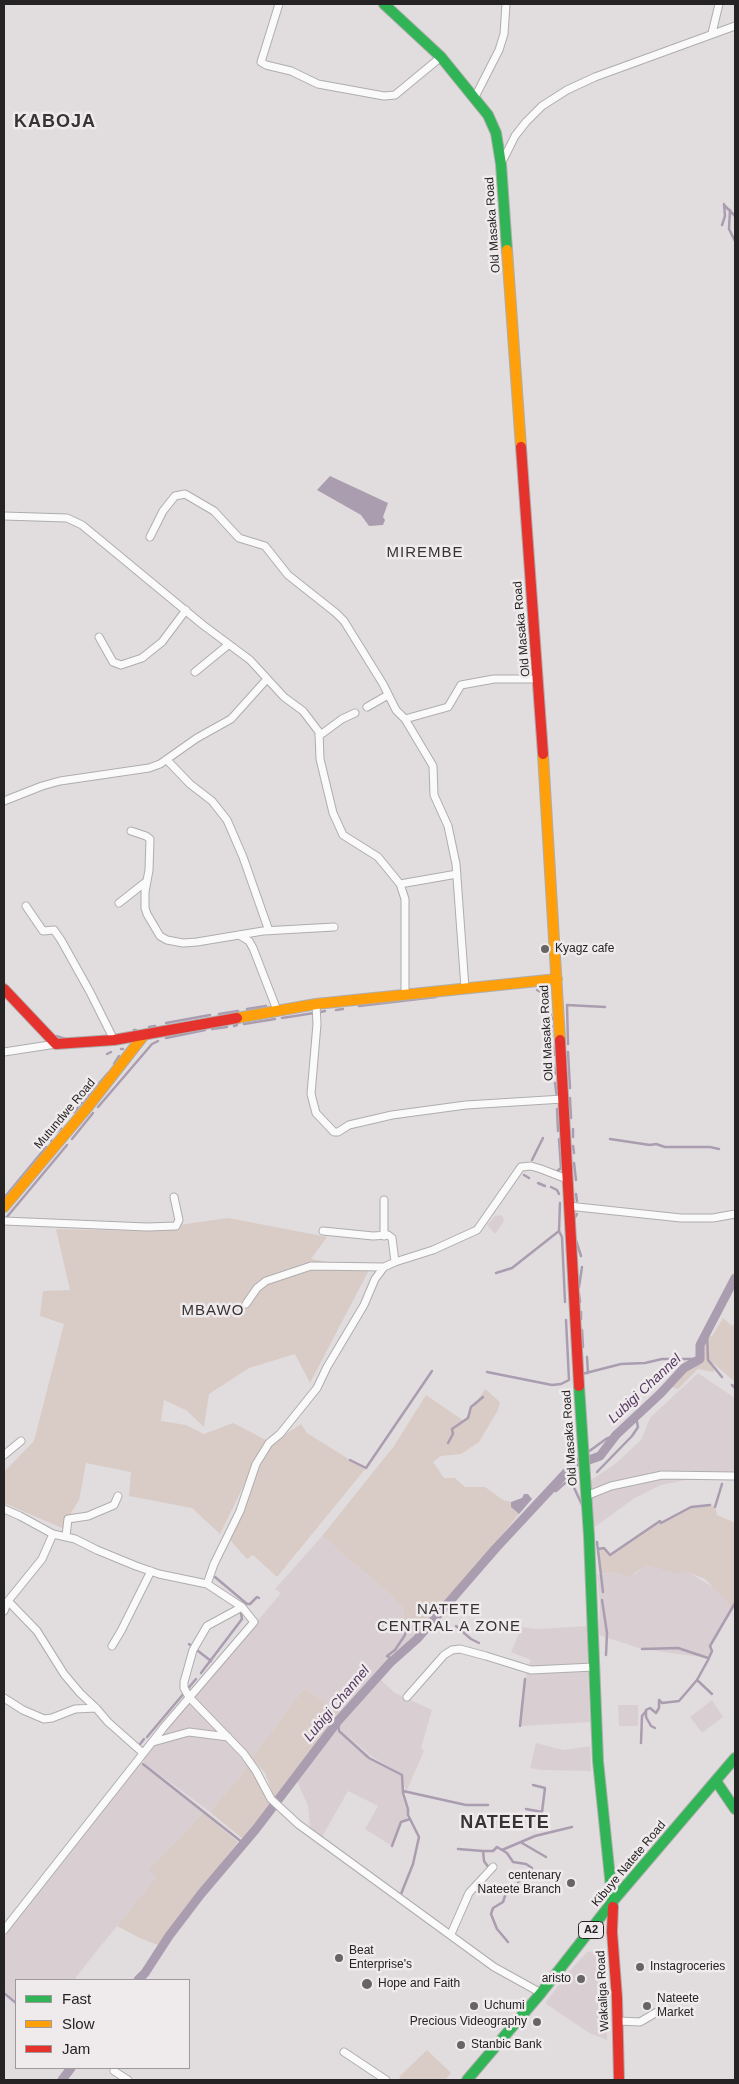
<!DOCTYPE html>
<style>
body{margin:0}
#map{position:relative;width:739px;height:2084px;overflow:hidden;background:#e1dddf;font-family:Helvetica,sans-serif}
canvas{display:block}
.frame{position:absolute;inset:0;border:5px solid #252323;pointer-events:none}
.legend{position:absolute;left:15px;top:1979px;width:175px;height:90px;box-sizing:border-box;background:#efeaeb;border:1px solid #9e9a9b;margin:0;padding:6px 9px;list-style:none;font-size:15px;color:#252323}
.legend li{display:flex;align-items:center;gap:10px;height:25px}
.legend b{width:25px;border:1px solid #9e9a9b}
</style>
<div id="map">
<canvas width="739" height="2084"></canvas>
<div class="frame"></div>
<ul class="legend">
<li><b style="height:6px;background:#30b455"></b>Fast</li>
<li><b style="height:6px;background:#ff9f0a"></b>Slow</li>
<li><b style="height:6px;background:#e5322d"></b>Jam</li>
</ul>
</div>
<script>
const g = document.querySelector('canvas').getContext('2d');
g.lineJoin = 'round';
function paint(path, color) {
  g.fillStyle = color;
  g.fill(path, 'evenodd');
}
function poly(rows) {
  const path = new Path2D();
  for (const r of rows) {
    path.moveTo(r[0], r[1]);
    for (let i = 2; i < r.length; i += 2) path.lineTo(r[i], r[i + 1]);
  }
  return path;
}
function stroke(path, color, width, dash) {
  g.strokeStyle = color;
  g.lineWidth = width;
  g.lineCap = dash ? 'butt' : 'round';
  g.setLineDash(dash || []);
  g.stroke(path);
}
function drawText(font, color, halo, rows, align = 'center') {
  g.font = font + ' Helvetica,sans-serif';
  g.lineWidth = 5;
  g.setLineDash([]);
  g.textBaseline = 'middle';
  g.strokeStyle = halo;
  g.fillStyle = color;
  for (const [text, x, y, turn = 0] of rows) {
    g.save();
    g.translate(x, y);
    g.rotate((+turn || 0) * Math.PI / 180);
    g.textAlign = isNaN(turn) ? turn : align;
    if (halo) g.strokeText(text, 0, 0);
    g.fillText(text, 0, 0);
    g.restore();
  }
}
const built = poly([
 [501,1215,504,1219,503,1223,495,1234,487,1225,495,1216],
 [698,1373,735,1398,735,1475,716,1474,661,1485,633,1499,595,1527,591,1512,591,1480,615,1464,641,1440,650,1418],
 [322,1536,390,1594,403,1608,404,1622,415,1634,387,1663,342,1714,304,1688,252,1758,192,1698,281,1593,275,1589],
 [645,1565,685,1570,716,1589,733,1608,710,1646,712,1651,708,1658,642,1649,599,1635,600,1602,597,1575,616,1572,615,1571,635,1574],
 [588,1626,588,1665,533,1667,529,1664,531,1660,511,1652,522,1627,536,1629],
 [588,1670,590,1722,520,1726,520,1709,527,1672],
 [379,1678,395,1693,432,1710,421,1748,424,1751,406,1792,401,1774,371,1756,340,1730,339,1723],
 [712,1700,723,1717,702,1733,690,1717],
 [188,1702,215,1727,248,1766,210,1812,144,1763,143,1757],
 [618,1705,638,1705,638,1726,619,1726],
 [336,1727,337,1731,371,1760,401,1776,402,1795,407,1808,407,1818,401,1822,392,1846,365,1829,378,1806,348,1791,322,1837,310,1828,308,1806,296,1779],
 [536,1743,563,1750,590,1746,591,1771,541,1770,530,1768],
 [140,1761,203,1813,148,1870,158,1877,99,1948,74,1980,16,1980,16,2001,4,1990,4,1936],
 [600,1951,604,1953,607,1959,607,2040,589,2033,545,2003,567,1974,587,1952]
]);
const green = poly([
 [228,1218,327,1237,311,1259,369,1270,310,1383,295,1354,249,1368,209,1394,204,1427,186,1410,164,1400,161,1421,186,1425,204,1434,233,1423,266,1440,220,1534,192,1508,129,1496,131,1472,86,1463,79,1500,62,1528,4,1503,4,1472,34,1441,64,1324,40,1316,43,1291,70,1290,56,1229,137,1231],
 [723,1318,732,1326,735,1323,735,1382,713,1363,714,1372,698,1369,678,1389,668,1386,684,1368,700,1359,700,1345,704,1339,712,1336],
 [485,1389,500,1402,498,1410,479,1442,461,1454,441,1456,433,1462,444,1478,455,1478,465,1487,485,1487,503,1500,511,1502,511,1507,519,1514,473,1570,415,1634,404,1622,403,1608,390,1594,322,1536,394,1446,426,1395,464,1421],
 [301,1424,307,1433,350,1460,366,1468,277,1577,253,1555,247,1559,230,1540,245,1508,253,1480,271,1444],
 [710,1505,715,1507,717,1515,735,1523,735,1603,733,1608,705,1579,685,1571,679,1574,646,1565,629,1577,617,1572,601,1574,598,1549,604,1548,610,1555,644,1531,681,1512,691,1507],
 [304,1688,342,1714,275,1799,265,1773,252,1758],
 [248,1766,271,1804,243,1839,210,1812],
 [203,1813,238,1842,158,1945,140,1938,117,1926,157,1877,148,1870],
 [427,2050,451,2073,445,2080,402,2080,399,2077]
]);
const water = poly([
 [330,476,388,503,383,517,385,520,383,525,369,526,361,515,317,490],
 [524,1494,528,1494,532,1499,519,1514,511,1507,511,1502,522,1498]
]);
const stream = poly([
 [724,205,735,216],
 [730,210,729,229,735,241],
 [722,225,725,216,724,204],
 [537,990,544,994,552,1019],
 [359,1006,436,997],
 [247,1009,266,1006],
 [336,1010,343,1009],
 [321,1012,325,1011],
 [219,1014,238,1011],
 [282,1018,314,1013],
 [166,1023,210,1015],
 [244,1024,275,1019],
 [234,1026,237,1025],
 [552,1026,552,1037],
 [149,1027,155,1026],
 [212,1029,227,1027],
 [134,1030,136,1030],
 [56,1036,66,1039],
 [166,1038,205,1030],
 [568,1044,567,1005,605,1007],
 [553,1046,554,1055],
 [121,1049,123,1049],
 [568,1052,570,1088],
 [107,1054,111,1052],
 [114,1064,119,1056],
 [554,1065,555,1074],
 [555,1083,557,1097],
 [570,1098,571,1118],
 [98,1107,152,1044,158,1041],
 [557,1109,558,1131],
 [74,1112,108,1073],
 [573,1129,573,1137],
 [72,1139,93,1113],
 [610,1139,650,1145,656,1144,665,1147,710,1147,719,1149],
 [51,1141,51,1136,61,1128],
 [573,1146,574,1153],
 [532,1160,543,1138],
 [574,1163,576,1180],
 [556,1172,561,1168,559,1139],
 [524,1175,529,1178],
 [538,1183,545,1186],
 [551,1187,557,1190,559,1194],
 [576,1194,577,1201],
 [4,1198,46,1147],
 [6,1218,67,1145],
 [573,1221,577,1214],
 [559,1231,562,1237,565,1302],
 [574,1234,581,1256],
 [496,1273,512,1268,559,1231,560,1203],
 [579,1287,582,1267],
 [579,1294,580,1302],
 [581,1312,581,1319],
 [582,1330,583,1347],
 [707,1334,708,1360,722,1377],
 [587,1357,588,1373],
 [487,1372,552,1385,561,1384,569,1380,566,1320],
 [582,1374,621,1364,645,1363,662,1359,700,1359],
 [732,1385,735,1388],
 [448,1443,453,1434,452,1429,468,1418,471,1407,483,1397],
 [588,1452,606,1439,616,1435],
 [350,1460,366,1468,432,1371],
 [597,1472,632,1436,638,1427,636,1417],
 [550,1490,556,1491,565,1483,571,1481,583,1507],
 [715,1507,722,1484],
 [597,1542,603,1592],
 [598,1549,604,1548,610,1555,660,1521,661,1523,691,1507,710,1505],
 [215,1577,247,1604,250,1604,257,1597,259,1598],
 [602,1600,607,1633,606,1655],
 [456,1626,471,1639,479,1643],
 [189,1644,211,1661],
 [642,1649,678,1648,708,1658],
 [393,1660,387,1656,395,1650,405,1635,406,1624],
 [201,1673,242,1619,241,1613],
 [712,1694,697,1680,708,1660,712,1651,710,1646,735,1603],
 [338,1721,339,1731,369,1758,402,1775,403,1793,408,1809,408,1815,419,1837,413,1864,401,1894],
 [520,1726,525,1679],
 [655,1728,651,1726,646,1717,646,1710,650,1708,656,1713,659,1708,659,1700,662,1703,679,1701,697,1680],
 [147,1737,196,1679],
 [641,1743,642,1716,646,1711],
 [137,1748,144,1739],
 [143,1764,243,1843],
 [403,1791,466,1805,488,1805],
 [526,1809,542,1812,545,1788,533,1785],
 [522,1843,546,1857],
 [392,1846,401,1822,410,1819],
 [458,1849,483,1851,493,1851,497,1847,507,1853,513,1862,526,1864,532,1868,518,1882],
 [502,1850,535,1836,572,1827],
 [483,1851,484,1861,489,1868,488,1870],
 [508,1942,497,1929,491,1914,493,1908,503,1902,505,1896,510,1889],
 [4,1993,16,2003]
]);
const canal = poly([
 [589,1460,600,1456,616,1435,661,1393,684,1368,700,1359,700,1345,735,1278],
 [138,1980,145,1973,169,1936,201,1894,256,1829,338,1721,390,1663,417,1639,496,1548,576,1462],
 [62,2080,71,2068]
]);
const street = poly([
 [279,4,261,62,266,65,291,71,318,84,384,96,395,95,441,57],
 [712,33,719,4],
 [475,97,499,50,504,34,506,4],
 [501,164,515,136,526,122,542,106,567,90,595,77,735,26],
 [4,516,67,518,82,525,203,625,250,660,284,697,303,711,319,732,320,759,333,813,343,835,378,857,400,884,405,899,405,994],
 [150,537,163,511,175,496,185,494,214,511,239,538,265,546,288,575,336,613,344,621,383,684,396,710,405,719,433,766,434,795,448,826,456,864,465,988],
 [99,637,113,662,121,665,142,658,162,642,186,610],
 [195,672,228,645],
 [367,707,388,695],
 [405,719,448,707,461,685,494,679,538,679],
 [319,736,342,719,355,713],
 [167,760,190,784,212,801,227,820,243,857,269,931],
 [4,801,42,786,60,781,149,768,160,764,197,738,231,719,267,679],
 [131,831,146,836,150,839,149,870,145,892,145,908,147,914,160,936,167,940,183,943,197,942,263,931,334,927],
 [400,884,457,874],
 [119,903,147,881],
 [26,906,43,931,54,930,61,940,90,992,114,1040],
 [239,935,249,941,253,948,277,1010],
 [316,1004,317,1024,311,1094,316,1113,334,1132,338,1132,349,1125,392,1115,466,1105,563,1099],
 [4,1052,56,1044],
 [568,1206,681,1218,713,1218,735,1214],
 [4,1221,147,1227,176,1226,179,1220,174,1197],
 [323,1231,373,1236,388,1235,392,1238,395,1262],
 [384,1236,384,1200],
 [246,1304,257,1288,266,1281,311,1266,384,1267],
 [4,1455,21,1441],
 [586,1496,611,1486,662,1475,735,1476],
 [4,1509,20,1516,53,1534,75,1539,97,1550,136,1566,159,1574,207,1584,242,1607,254,1622,164,1727,4,1930],
 [66,1536,68,1519,88,1516,114,1505,118,1496],
 [207,1584,214,1564,240,1511,256,1464,269,1443,280,1434,317,1388,327,1367,364,1305,375,1279,384,1267,395,1262,433,1250,477,1230,521,1167,531,1166,541,1169,567,1179],
 [8,1601,37,1631,64,1674,80,1693,96,1708,108,1722,143,1753],
 [242,1607,207,1626,193,1650,184,1682,184,1688,189,1697,244,1754,256,1771,271,1799,298,1824,494,1967,541,1993],
 [4,1611,8,1601,42,1559,53,1534],
 [112,1646,121,1631,151,1571],
 [407,1697,444,1655,452,1650,460,1649,486,1656,531,1670,594,1667],
 [4,1698,23,1710,44,1719,52,1718,75,1709,96,1708],
 [153,1742,189,1732,228,1737],
 [451,1934,469,1893,493,1867],
 [618,2021,640,2022,657,2012],
 [344,2052,386,2080],
 [114,2071,128,2080]
]);
const fast = poly([
 [384,4,441,57,488,115,496,133,501,164,507,250],
 [579,1386,589,1536,598,1761,613,1907],
 [716,1781,735,1809],
 [467,2080,541,1993,613,1901,735,1758]
]);
const slow = poly([
 [507,250,521,447],
 [543,754,560,1040],
 [237,1018,316,1004,557,979],
 [4,1207,87,1108,144,1035]
]);
const jam = poly([
 [521,447,543,754],
 [4,989,56,1044,114,1040,237,1018],
 [560,1040,579,1386],
 [613,1907,612,1932,617,1998,619,2080]
]);
const markers = [
 [545,949,5,"#676465"],
 [571,1883,5,"#676465"],
 [339,1958,5,"#676465"],
 [640,1967,5,"#676465"],
 [581,1979,5,"#676465"],
 [367,1984,6,"#676465"],
 [474,2006,5,"#676465"],
 [647,2006,5,"#676465"],
 [537,2022,5,"#676465"],
 [461,2045,5,"#676465"]
];
const shields = [
 [591,1930,25]
];
const shieldNames = [
 ["A2",591,1930]
];
const streetNames = [
 ["Old Masaka Road",493,225,-94],
 ["Old Masaka Road",522,629,-95],
 ["Old Masaka Road",547,1033,-93],
 ["Mutundwe Road",65,1114,-50],
 ["Old Masaka Road",570,1438,-94],
 ["Kibuye Natete Road",629,1864,-50],
 ["Wakaliga Road",603,1991,-93]
];
const poiNames = [
 ["Kyagz cafe",555,949],
 ["centenary",561,1876,"right"],
 ["Nateete Branch",561,1890,"right"],
 ["Beat",349,1951],
 ["Enterprise's",349,1965],
 ["Instagroceries",650,1967],
 ["aristo",571,1979,"right"],
 ["Hope and Faith",378,1984],
 ["Nateete",657,1999],
 ["Market",657,2013],
 ["Uchumi",484,2006],
 ["Precious Videography",527,2022,"right"],
 ["Stanbic Bank",471,2045]
];
const waterNames = [
 ["Lubigi Channel",645,1389,-43],
 ["Lubigi Channel",337,1704,-50]
];
const quarterNames = [
 ["MIREMBE",425,553],
 ["MBAWO",213,1311],
 ["NATETE",449,1610],
 ["CENTRAL A ZONE",449,1627]
];
const districtNames = [
 ["KABOJA",55,122],
 ["NATEETE",505,1823]
];
paint(built, '#d9cfd2');
paint(green, '#d9cbc6');
paint(water, '#ab9db0');
stroke(stream, '#ab9db0', 2.5);
stroke(canal, '#ab9db0', 9);
stroke(street, '#afadae', 9);
stroke(fast, '#afadae', 12);
stroke(slow, '#afadae', 12);
stroke(jam, '#afadae', 12);
stroke(street, '#fafafa', 7);
stroke(fast, '#30b455', 10);
stroke(slow, '#ff9f0a', 10);
stroke(jam, '#e5322d', 10);
for (const [x, y, r, color] of markers) {
  const dot = new Path2D();
  dot.arc(x, y, r, 0, 2 * Math.PI);
  g.fillStyle = color;
  g.fill(dot);
  stroke(dot, '#efeaeb', 2);
}
for (const [x, y, w] of shields) {
  const box = new Path2D();
  box.roundRect(x - w / 2, y - 8.5, w, 17, 4);
  g.fillStyle = '#efeaeb';
  g.fill(box);
  stroke(box, '#252323', 1);
}
drawText('bold 11px', '#252323', null, shieldNames);
drawText('12px', '#252323', '#efeaeb', streetNames);
drawText('12px', '#252323', '#efeaeb', poiNames, 'left');
drawText('italic 14px', '#563962', '#efeaeb', waterNames);
g.letterSpacing = '1px';
drawText('15px', '#383334', '#efeaeb', quarterNames);
g.letterSpacing = '0px';
g.letterSpacing = '1px';
drawText('bold 18px', '#383334', '#efeaeb', districtNames);
g.letterSpacing = '0px';
</script>
